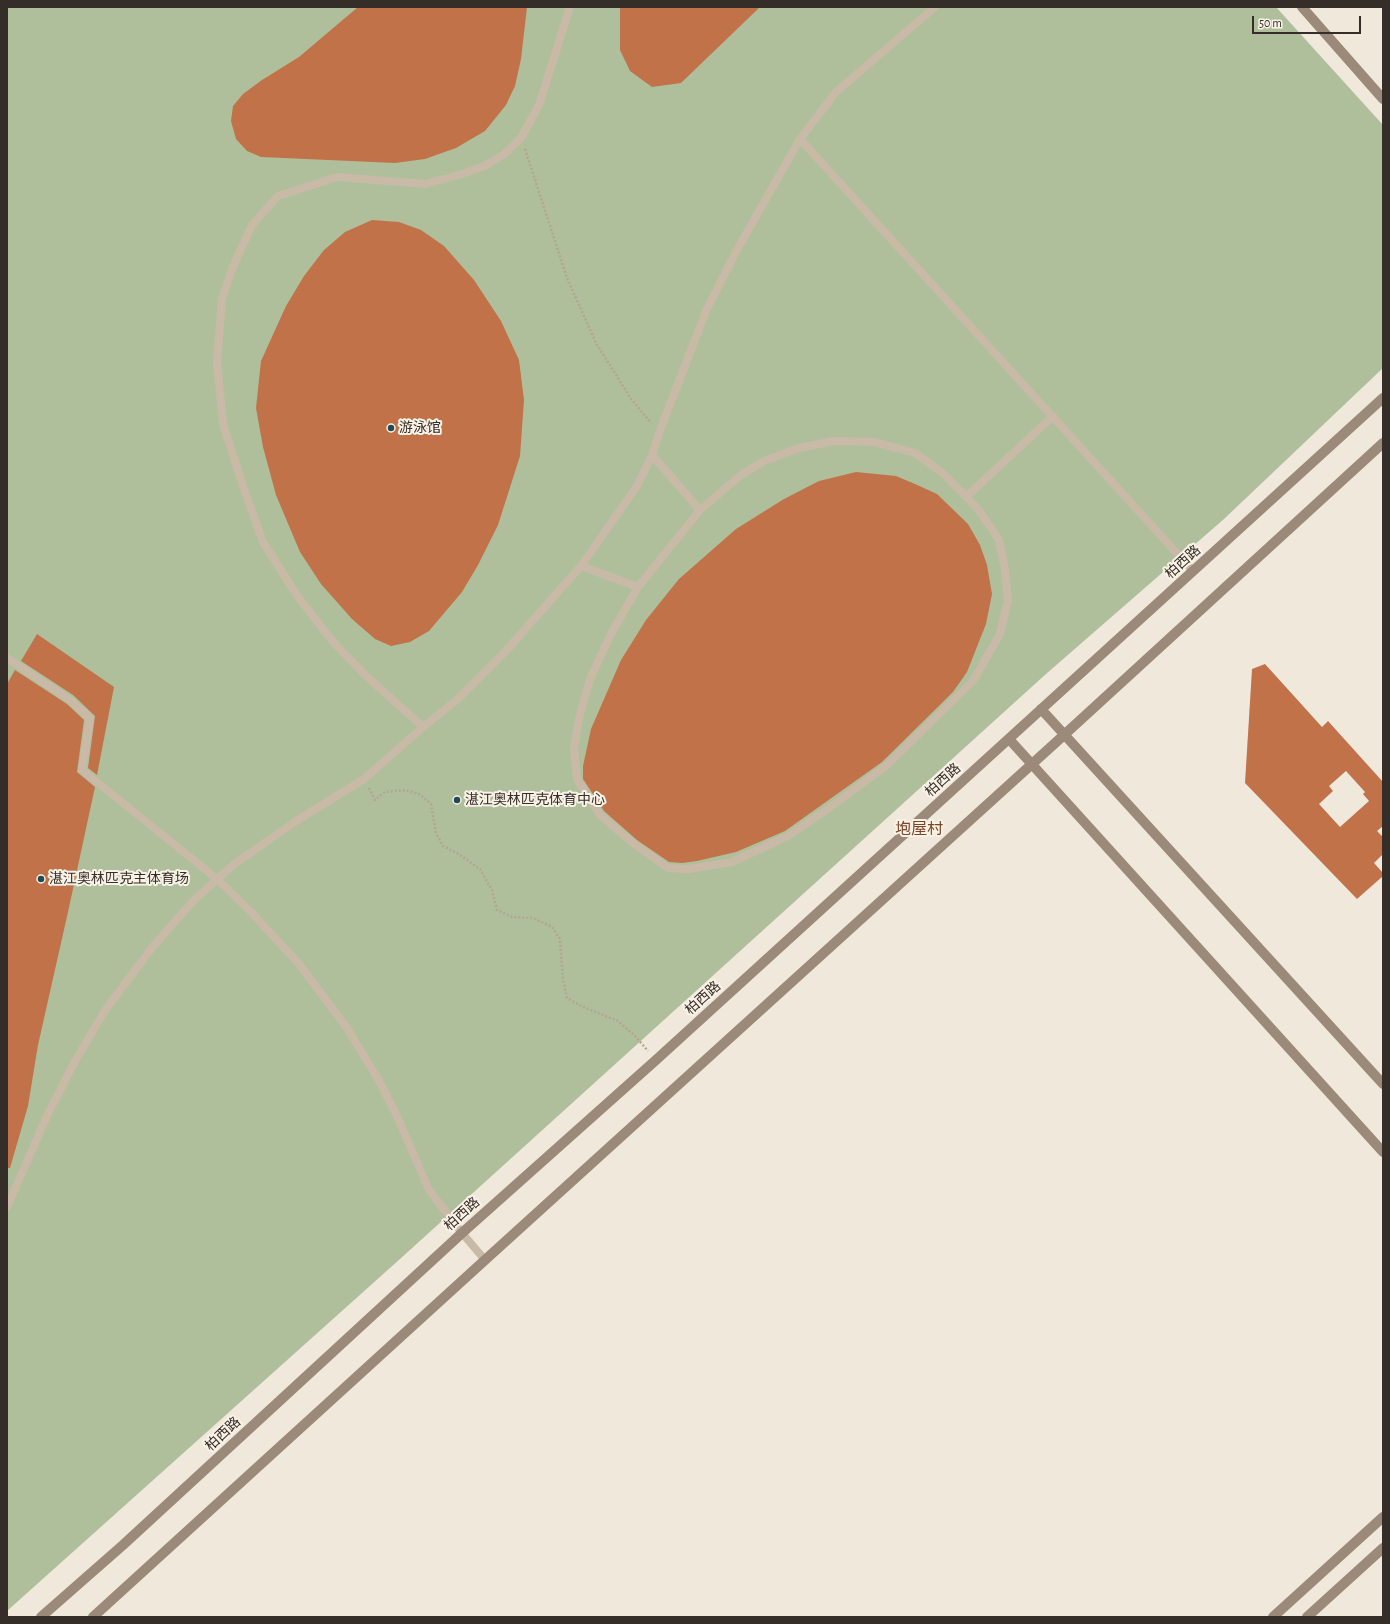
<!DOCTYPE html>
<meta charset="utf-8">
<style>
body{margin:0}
#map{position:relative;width:1390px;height:1624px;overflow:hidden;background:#f0e9db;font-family:"Alegreya Sans",sans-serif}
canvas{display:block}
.frame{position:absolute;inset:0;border:8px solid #352d27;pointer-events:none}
.scale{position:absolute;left:1252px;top:16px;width:109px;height:18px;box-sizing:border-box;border:2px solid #352d27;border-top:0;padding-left:5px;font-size:12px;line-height:14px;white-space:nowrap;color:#352d27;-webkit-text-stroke:3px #f8f2e7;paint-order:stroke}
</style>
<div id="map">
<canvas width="1390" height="1624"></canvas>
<div class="frame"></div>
<div class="scale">50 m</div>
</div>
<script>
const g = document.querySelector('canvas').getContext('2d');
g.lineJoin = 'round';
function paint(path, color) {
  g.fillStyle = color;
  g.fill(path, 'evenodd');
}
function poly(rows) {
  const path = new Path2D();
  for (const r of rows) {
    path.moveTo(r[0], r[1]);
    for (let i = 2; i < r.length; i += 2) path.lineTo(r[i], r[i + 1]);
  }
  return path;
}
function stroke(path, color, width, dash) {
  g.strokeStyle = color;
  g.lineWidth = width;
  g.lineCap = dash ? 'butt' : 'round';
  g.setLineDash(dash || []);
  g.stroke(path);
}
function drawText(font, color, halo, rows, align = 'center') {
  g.font = font + ' "Alegreya Sans","Noto Sans SC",sans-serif';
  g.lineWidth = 4;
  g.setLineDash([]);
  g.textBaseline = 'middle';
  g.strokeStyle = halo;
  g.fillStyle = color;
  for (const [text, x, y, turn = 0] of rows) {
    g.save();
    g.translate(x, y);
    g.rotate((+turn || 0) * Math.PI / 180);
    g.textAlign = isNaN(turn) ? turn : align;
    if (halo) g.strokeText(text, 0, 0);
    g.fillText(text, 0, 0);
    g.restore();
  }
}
const green = poly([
 [7,7,1276,7,1383,125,1383,368,1224,519,1046,674,400,1259,7,1611]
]);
const building = poly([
 [358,7,527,7,521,59,515,86,506,105,485,131,456,148,425,159,395,163,261,157,247,151,236,139,231,121,233,106,243,94,262,80,299,57],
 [620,7,760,7,681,83,652,87,630,71,620,50],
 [372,220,399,222,421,230,444,246,474,280,501,321,519,360,524,400,520,456,498,525,478,565,462,592,429,631,410,642,391,646,375,639,352,619,321,584,300,552,276,495,263,447,256,408,261,361,286,306,304,276,324,250,345,232],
 [856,472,896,476,915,484,937,494,968,524,980,545,987,565,992,594,986,624,967,672,953,692,882,762,785,831,736,852,697,861,682,863,669,862,637,840,604,811,583,779,583,766,591,729,621,660,646,620,679,579,736,529,784,499,819,481],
 [37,634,114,687,97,775,88,768,95,716,73,695,21,661],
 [1265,664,1322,727,1328,721,1383,782,1383,826,1377,831,1383,837,1383,854,1374,863,1383,873,1383,876,1357,899,1245,783,1252,669],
 [1346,771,1365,792,1363,794,1369,801,1340,827,1319,804,1333,791,1329,786],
 [15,670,67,704,84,720,77,772,95,787,68,912,38,1045,28,1106,10,1168,7,1168,7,684]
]);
const path = poly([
 [525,149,567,278,596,343,631,399,651,423],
 [369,788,375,800,385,792,405,790,419,794,431,804,436,833,443,846,457,853,480,869,492,890,497,910,512,917,533,918,552,927,560,939,563,979,567,998,583,1007,618,1021,636,1037,648,1051]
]);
const lane = poly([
 [800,139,1193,571],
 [834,441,874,442,915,453,944,474,978,509,999,540,1005,570,1008,600,1000,634,973,681,886,766,829,808,788,836,732,862,689,869,668,868,634,844,600,815,577,779,574,749,579,718,590,679,611,634,638,587,700,510,741,475,764,461,799,448,834,441],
 [652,455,700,510],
 [966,497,1053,416],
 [581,566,638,587],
 [7,658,70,700,90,718,82,770,217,879,251,912,299,964,347,1028,378,1079,396,1114,429,1190,462,1233,485,1260],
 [423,727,364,674,334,643,298,597,263,542,243,486,223,424,217,362,222,299,232,269,252,225,278,196,337,177,425,184,459,175,484,166,503,155,521,138,539,105,570,7],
 [7,1207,47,1116,75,1061,106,1009,151,949,192,902,233,865,296,821,364,779,423,727,458,699,504,653,581,566,637,486,652,455,659,433,706,311,737,250,800,139,836,92,935,7]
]);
const secondary = poly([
 [1302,7,1383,99],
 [1041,709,1383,1084],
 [1009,739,1383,1152],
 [41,1617,123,1545,462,1233,656,1060,1383,398],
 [93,1617,485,1260,1064,735,1383,443],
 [1273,1617,1383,1517],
 [1307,1617,1383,1548]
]);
const markers = [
 [391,428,4,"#1f4b54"],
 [457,800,4,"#1f4b54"],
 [41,879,4,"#1f4b54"]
];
const poiNames = [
 ["游泳馆",399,428],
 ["湛江奥林匹克体育中心",465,800],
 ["湛江奥林匹克主体育场",49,879]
];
const streetNames = [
 ["柏西路",1183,562,-42],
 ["柏西路",943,780,-42],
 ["柏西路",703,998,-42],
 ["柏西路",462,1214,-42],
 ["柏西路",223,1434,-43]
];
const quarterNames = [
 ["垉屋村",919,829]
];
paint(green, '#afbf9c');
paint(building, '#c17249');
stroke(path, '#b4a492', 2.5, [2, 2]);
stroke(lane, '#c8baa7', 8);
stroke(secondary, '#9b8979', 10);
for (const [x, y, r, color] of markers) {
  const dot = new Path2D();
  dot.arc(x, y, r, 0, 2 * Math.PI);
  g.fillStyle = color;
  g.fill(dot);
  stroke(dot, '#f8f2e7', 1.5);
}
drawText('14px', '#352d27', '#f8f2e7', poiNames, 'left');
drawText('14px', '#352d27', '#f8f2e7', streetNames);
drawText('16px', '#804424', '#f8f2e7', quarterNames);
</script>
